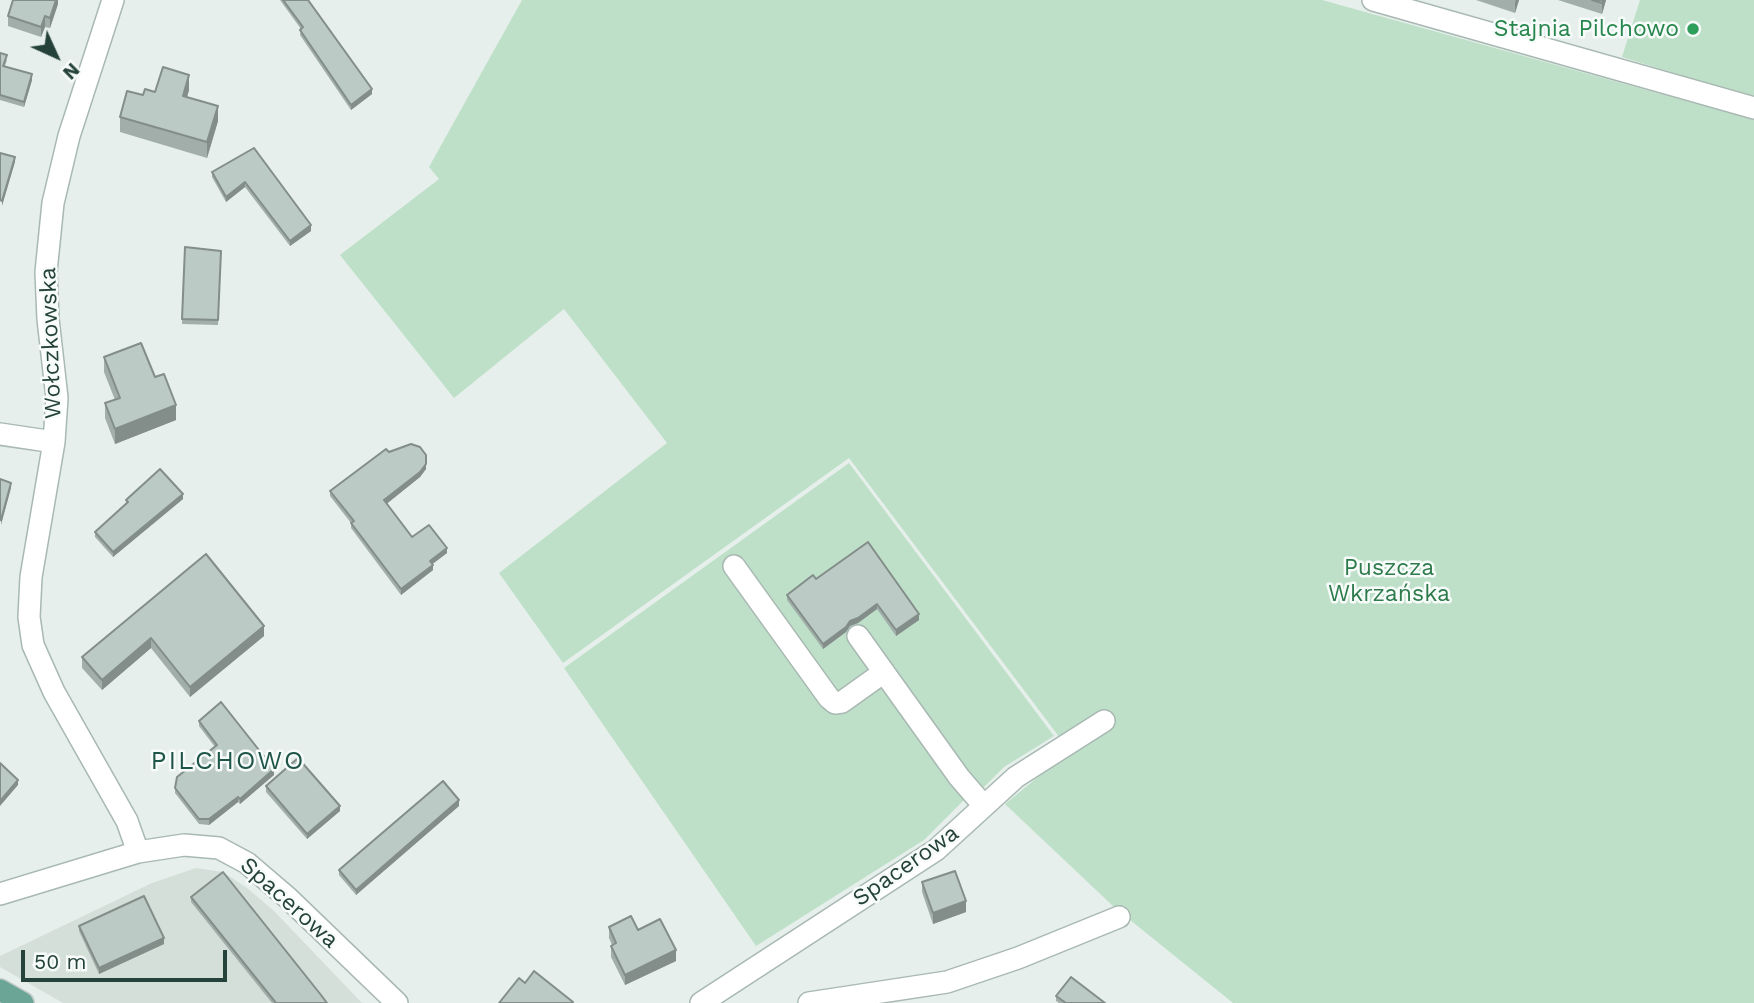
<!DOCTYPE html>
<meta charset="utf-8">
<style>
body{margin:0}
#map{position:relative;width:1754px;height:1003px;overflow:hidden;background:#e6efeb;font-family:"Work Sans",sans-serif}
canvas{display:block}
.north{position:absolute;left:21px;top:21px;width:70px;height:70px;-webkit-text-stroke:5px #f7fbf9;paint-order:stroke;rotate:135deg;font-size:19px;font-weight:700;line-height:28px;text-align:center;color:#24423a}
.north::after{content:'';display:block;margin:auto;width:24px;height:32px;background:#24423a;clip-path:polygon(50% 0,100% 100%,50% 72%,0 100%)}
.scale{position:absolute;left:21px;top:950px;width:206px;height:32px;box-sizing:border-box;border:4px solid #24423a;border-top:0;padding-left:9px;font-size:21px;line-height:24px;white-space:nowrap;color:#24423a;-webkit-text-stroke:5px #f7fbf9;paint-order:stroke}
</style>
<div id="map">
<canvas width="1754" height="1003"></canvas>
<div class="north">N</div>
<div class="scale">50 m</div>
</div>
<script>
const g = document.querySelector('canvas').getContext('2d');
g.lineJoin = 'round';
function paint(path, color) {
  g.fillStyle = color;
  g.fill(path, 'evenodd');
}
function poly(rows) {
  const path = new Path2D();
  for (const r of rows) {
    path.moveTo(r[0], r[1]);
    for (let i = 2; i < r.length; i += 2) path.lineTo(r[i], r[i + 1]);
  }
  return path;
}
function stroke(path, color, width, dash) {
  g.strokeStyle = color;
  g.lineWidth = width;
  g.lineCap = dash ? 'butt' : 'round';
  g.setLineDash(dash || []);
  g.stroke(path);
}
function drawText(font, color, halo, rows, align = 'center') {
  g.font = font + ' "Work Sans",sans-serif';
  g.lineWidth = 5;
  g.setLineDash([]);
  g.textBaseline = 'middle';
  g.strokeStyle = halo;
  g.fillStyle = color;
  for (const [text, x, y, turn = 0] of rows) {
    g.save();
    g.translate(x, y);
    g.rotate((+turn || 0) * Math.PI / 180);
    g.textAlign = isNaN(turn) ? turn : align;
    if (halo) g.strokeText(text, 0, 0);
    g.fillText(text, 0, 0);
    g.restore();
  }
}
const built = poly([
 [196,868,223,872,247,888,274,911,362,1003,63,1003,0,967,0,956,152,883]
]);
const green = poly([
 [522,0,1322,0,1754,120,1754,1003,1233,1003,1114,907,1005,804,1049,768,1060,738,849,458,563,663,499,573,667,443,564,309,454,398,340,255,439,179,429,167],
 [1640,0,1754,0,1754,98,1622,57],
 [849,463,1054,736,1004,767,983,788,979,785,924,840,756,946,564,668]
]);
const minor = poly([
 [113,0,69,136,53,203,46,272,48,319,57,398,54,442,31,577,29,617,33,645,54,692,127,821,138,852],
 [1373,0,1754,108],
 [0,434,54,442],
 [734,566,829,698,835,703,842,702,884,672],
 [858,636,959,777,984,806],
 [0,894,138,852,184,845,219,848,247,863,288,898,397,1003],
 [701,1003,936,850,1016,777,1104,721],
 [809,1003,947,982,1018,958,1119,917]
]);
const major = poly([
 [0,990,23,1003]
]);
const wall = poly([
 [58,0,58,4,50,28,45,27,41,37,8,26,8,16],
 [280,0,308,0,372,94,351,110,300,35,301,29],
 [1476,0,1519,0,1515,13],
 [1558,0,1606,0,1602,14],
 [0,53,7,60,5,66,32,80,24,107,0,100],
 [189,90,187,97,218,121,207,158,120,132,120,117,143,95,155,92],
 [254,148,311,231,290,246,245,187,226,202,212,177,212,172],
 [185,247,221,251,218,325,182,324],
 [104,357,155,377,176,420,115,444,105,418,105,403,115,400,104,372],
 [389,452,426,469,420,477,386,504,412,537,447,553,432,564,433,570,401,595,351,528,351,523,330,496,330,491],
 [183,499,113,557,95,537,95,532,126,504,126,500],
 [206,554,264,636,190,697,151,648,102,690,82,668,82,657],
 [816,579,919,620,896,636,877,609,858,623,850,626,846,632,823,649,787,600,787,595],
 [199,721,274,775,240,804,238,802,209,825,199,824,175,793,175,788,215,747,199,726],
 [266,786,340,811,307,839,266,792],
 [459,806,356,895,339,875,339,870],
 [922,882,966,912,933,924,922,892],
 [191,897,327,1003,272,1003,191,902],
 [79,926,164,944,99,974,79,931],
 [609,927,638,930,676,961,625,985,611,957,611,946,612,945,609,938],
 [1056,996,1105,1003,1059,1003,1056,1001]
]);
const shadedWall = poly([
 [56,0,58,0,58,4,50,28,50,18],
 [1516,0,1519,0,1515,13,1515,2],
 [1603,0,1606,0,1602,14,1602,3],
 [45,16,45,27,41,37,41,27],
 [32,74,32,80,24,107,24,102],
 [189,75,189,90,183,111,183,96],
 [372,89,372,94,351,110,351,105],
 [218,106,218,121,207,158,207,142],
 [15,157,15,162,2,206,2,201],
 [245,182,245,187,226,202,226,197],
 [311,225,311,231,290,246,290,241],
 [176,405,176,420,115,444,115,429],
 [426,464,426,469,420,477,384,506,384,500],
 [11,483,11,488,1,525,1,520],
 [183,494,183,499,113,557,113,552],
 [447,548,447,553,430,566,430,561],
 [433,565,433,570,401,595,401,589],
 [877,604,877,609,858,623,850,626,846,632,823,649,823,644,850,621],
 [919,614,919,620,896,636,896,630],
 [264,626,264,636,190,697,190,687],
 [151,638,151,648,102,690,102,680],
 [274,769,274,775,240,804,240,799],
 [18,780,18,785,0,806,0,801],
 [238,797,238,802,209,825,209,819],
 [459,800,459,806,356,895,356,890],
 [340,806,340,811,307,839,307,834],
 [966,901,966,912,933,924,933,913],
 [164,938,164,944,99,974,99,968],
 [676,950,676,961,625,985,625,975]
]);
const building = poly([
 [13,0,56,0,50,18,45,16,41,27,8,16,13,0],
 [283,0,308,0,372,89,351,105,300,30,303,27,283,0],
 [1592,0,1603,0,1602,3,1592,0],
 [0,53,7,55,3,66,32,74,24,102,0,95,0,53],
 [163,67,189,75,183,96,218,106,207,142,120,117,127,91,143,95,145,89,155,92,163,67],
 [254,148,311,225,290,241,245,182,226,197,212,172,254,148],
 [0,153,15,157,2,201,0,200,0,153],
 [185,247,221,251,218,320,182,319,185,247],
 [141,343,155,377,164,374,176,405,115,429,105,403,120,398,104,357,141,343],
 [411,444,420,447,426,455,426,464,420,472,384,500,412,537,429,525,447,548,430,561,433,565,401,589,351,523,354,521,330,491,386,449,389,452,411,444],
 [160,469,183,494,113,552,95,532,128,502,126,500,160,469],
 [0,479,11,483,1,520,0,520,0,479],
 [868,542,919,614,896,630,877,604,858,618,850,621,846,627,823,644,787,595,813,575,816,579,868,542],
 [206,554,264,626,190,687,151,638,102,680,82,657,206,554],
 [221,702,274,769,240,799,238,797,209,819,199,819,175,788,177,777,217,745,199,721,221,702],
 [298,758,340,806,307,834,266,786,298,758],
 [0,763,18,780,0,801,0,763],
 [443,781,459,800,356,890,339,870,443,781],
 [955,871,966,901,933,913,922,882,955,871],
 [223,872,321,995,327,1003,276,1003,191,897,223,872],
 [144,896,164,938,99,968,79,926,144,896],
 [631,916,638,930,660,919,676,950,625,975,611,946,616,943,609,927,631,916],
 [534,971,573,1002,572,1003,499,1003,519,978,525,983,534,971],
 [1071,977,1105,1003,1066,1003,1056,996,1071,977]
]);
const markers = [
 [1693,29,7,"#2e9e5b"]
];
const leisureNames = [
 ["Stajnia Pilchowo",1679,29]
];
const streetNames = [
 ["Wołczkowska",51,343,-92],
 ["Spacerowa",906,866,-35],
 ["Spacerowa",289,903,42]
];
const parkNames = [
 ["Puszcza",1389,568],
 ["Wkrzańska",1389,594]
];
const quarterNames = [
 ["PILCHOWO",228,761]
];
paint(built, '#d4dfda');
paint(green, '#bfe0c8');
stroke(minor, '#a8b8b2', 24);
stroke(major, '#c2cac8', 24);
stroke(minor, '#fff', 21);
stroke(major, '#6aa596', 21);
paint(wall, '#a1aea9');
paint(shadedWall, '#838d89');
paint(building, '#bbcac4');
stroke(building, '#838d89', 2);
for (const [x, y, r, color] of markers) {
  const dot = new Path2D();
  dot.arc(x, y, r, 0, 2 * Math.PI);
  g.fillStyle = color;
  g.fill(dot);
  stroke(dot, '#f7fbf9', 2.5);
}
drawText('23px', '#27864d', '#f7fbf9', leisureNames, 'right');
drawText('23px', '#24423a', '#f7fbf9', streetNames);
drawText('23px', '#2d7a4b', '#f7fbf9', parkNames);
g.letterSpacing = '2px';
drawText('26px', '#1f5548', '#f7fbf9', quarterNames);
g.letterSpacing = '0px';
</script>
